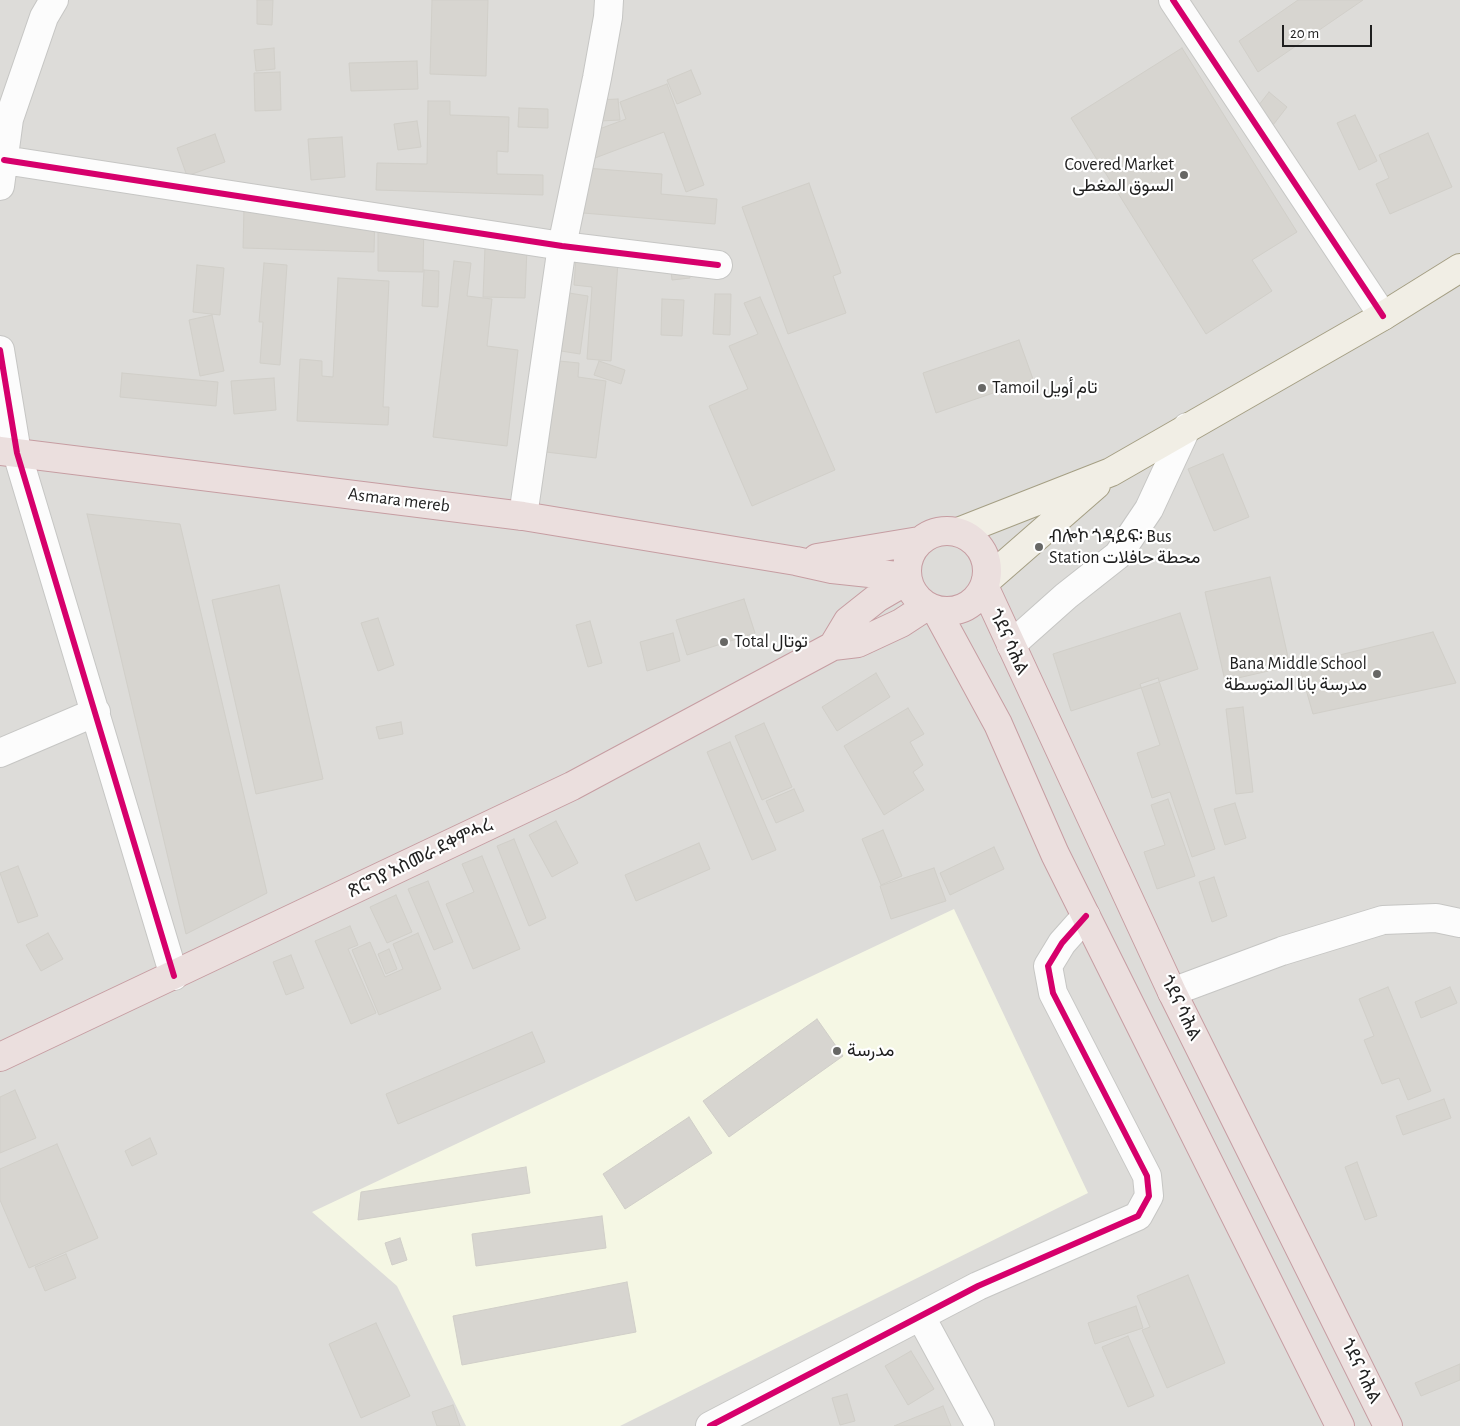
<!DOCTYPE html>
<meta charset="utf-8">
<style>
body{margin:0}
#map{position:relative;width:1460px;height:1426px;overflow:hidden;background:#eeede8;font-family:"Alegreya Sans",sans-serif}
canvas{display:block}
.scale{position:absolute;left:1282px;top:25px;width:90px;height:22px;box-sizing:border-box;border:2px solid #1f1f1f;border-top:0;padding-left:6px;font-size:15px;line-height:18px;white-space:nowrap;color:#1f1f1f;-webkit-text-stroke:4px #fff;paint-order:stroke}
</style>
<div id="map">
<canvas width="1460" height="1426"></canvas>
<div class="scale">20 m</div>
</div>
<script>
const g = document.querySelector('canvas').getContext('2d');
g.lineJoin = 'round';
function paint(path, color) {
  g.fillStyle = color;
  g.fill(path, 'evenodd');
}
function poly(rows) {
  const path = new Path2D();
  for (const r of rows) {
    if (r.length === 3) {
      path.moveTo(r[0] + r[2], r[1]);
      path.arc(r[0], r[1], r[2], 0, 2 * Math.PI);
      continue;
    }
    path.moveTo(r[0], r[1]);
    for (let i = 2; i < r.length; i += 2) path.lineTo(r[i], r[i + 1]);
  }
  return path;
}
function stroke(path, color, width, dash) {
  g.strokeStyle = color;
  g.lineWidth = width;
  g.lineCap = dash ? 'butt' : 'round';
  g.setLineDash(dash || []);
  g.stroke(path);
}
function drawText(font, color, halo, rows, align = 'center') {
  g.font = font + ' "Alegreya Sans",Vazirmatn,"Noto Sans Ethiopic",sans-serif';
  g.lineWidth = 4.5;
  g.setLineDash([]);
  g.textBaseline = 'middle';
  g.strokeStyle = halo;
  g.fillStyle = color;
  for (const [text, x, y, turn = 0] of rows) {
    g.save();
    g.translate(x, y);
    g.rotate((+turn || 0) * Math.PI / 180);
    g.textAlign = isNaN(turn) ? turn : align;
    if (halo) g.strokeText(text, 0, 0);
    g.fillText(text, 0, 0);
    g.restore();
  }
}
const residential = poly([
 [0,0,1460,0,1460,1426,0,1426]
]);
const education = poly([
 [954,909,1088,1193,620,1426,466,1426,397,1286,312,1212]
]);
const building = poly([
 [257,0,273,0,272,25,257,24,257,0],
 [432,0,488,0,486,76,430,74,432,0],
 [1298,0,1363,0,1258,72,1239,41,1298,0],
 [274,48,275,69,256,71,254,50,274,48],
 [1182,48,1297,232,1252,260,1272,291,1206,334,1071,118,1182,48],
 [417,61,418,89,351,91,349,63,417,61],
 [691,70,701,94,677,104,667,80,691,70],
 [280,72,281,110,255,111,254,73,280,72],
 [667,84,704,185,686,192,664,132,595,158,586,134,626,119,620,102,667,84],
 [1269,92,1287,107,1273,125,1255,110,1269,92],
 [618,99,620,120,600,121,598,100,618,99],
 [428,101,450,101,450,115,509,117,508,152,497,151,497,174,543,175,543,195,376,190,377,163,427,164,428,101],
 [519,108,548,109,548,128,518,127,519,108],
 [1355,115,1377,161,1359,170,1337,123,1355,115],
 [417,121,421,147,398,150,394,124,417,121],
 [1428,133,1452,187,1390,214,1376,184,1389,178,1379,155,1428,133],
 [215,134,225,162,187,176,177,148,215,134],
 [342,137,345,177,311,180,308,139,342,137],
 [586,168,662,174,661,194,717,199,715,224,583,213,586,168],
 [809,183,841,273,833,276,846,313,788,334,742,207,809,183],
 [244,208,375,212,374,252,243,248,244,208],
 [378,220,424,221,423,272,378,271,378,220],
 [577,244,619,248,611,361,587,359,592,287,574,285,577,244],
 [485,247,527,248,525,298,483,297,485,247],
 [688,259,690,278,672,280,670,262,688,259],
 [454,261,471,263,467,296,492,299,487,346,518,350,507,446,433,437,454,261],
 [264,263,287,265,280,365,260,363,263,322,259,322,264,263],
 [197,265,224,268,220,315,193,312,197,265],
 [424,270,439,271,438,307,422,306,424,270],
 [338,278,389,281,383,407,389,407,388,425,297,421,300,359,322,361,322,376,333,377,338,278],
 [569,293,588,296,580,354,561,351,569,293],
 [715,294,731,294,730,335,713,334,715,294],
 [760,297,835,470,752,506,709,406,748,389,729,346,758,334,744,303,760,297],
 [662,299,684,300,682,336,661,335,662,299],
 [212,315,224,371,200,376,189,320,212,315],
 [1019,340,1033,379,936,413,923,373,1019,340],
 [559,361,579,363,578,377,606,381,596,458,546,452,559,361],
 [599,361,625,370,621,384,594,375,599,361],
 [122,373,218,382,216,406,120,397,122,373],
 [274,378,276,410,234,414,231,381,274,378],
 [1223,454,1249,517,1214,531,1188,469,1223,454],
 [87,514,180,524,267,893,186,934,87,514],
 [1270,577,1290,666,1225,681,1205,592,1270,577],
 [279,585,323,779,256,794,212,600,279,585],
 [744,599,755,633,687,655,676,620,744,599],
 [1180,613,1198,669,1071,711,1053,654,1180,613],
 [378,618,394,665,378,671,361,623,378,618],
 [590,621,602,663,588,667,576,625,590,621],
 [1433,632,1456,683,1313,714,1299,665,1433,632],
 [673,633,680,661,647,671,640,642,673,633],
 [876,673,890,697,837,731,822,707,876,673],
 [1158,678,1215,849,1192,857,1170,792,1152,798,1137,753,1160,745,1140,684,1158,678],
 [1243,707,1253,792,1236,794,1226,709,1243,707],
 [908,708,924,734,910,742,923,765,913,772,924,790,884,815,844,746,908,708],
 [401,722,403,734,379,739,376,727,401,722],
 [764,723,792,787,762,800,735,736,764,723],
 [730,742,776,850,752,860,707,752,730,742],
 [794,789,804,811,776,823,766,801,794,789],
 [1168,799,1195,876,1157,889,1144,852,1165,845,1151,805,1168,799],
 [1235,803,1246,838,1225,845,1214,809,1235,803],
 [556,821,578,863,552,877,529,835,556,821],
 [883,830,902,876,881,885,862,839,883,830],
 [514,839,546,918,529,926,497,846,514,839],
 [699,843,710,869,636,901,625,875,699,843],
 [994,847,1004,869,950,895,940,873,994,847],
 [482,856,520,949,473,969,446,904,474,892,462,864,482,856],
 [18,866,38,916,18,923,0,873,18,866],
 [934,868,946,901,891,919,880,886,934,868],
 [1214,877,1227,916,1212,922,1199,882,1214,877],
 [428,881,453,942,434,950,408,889,428,881],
 [396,895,412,932,387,943,370,907,396,895],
 [350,926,358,945,348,949,376,1013,351,1024,315,941,350,926],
 [48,933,63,959,41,971,26,945,48,933],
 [418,933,441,989,379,1015,352,950,370,942,385,977,403,969,393,944,418,933],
 [389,949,397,969,386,974,378,954,389,949],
 [291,955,304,988,286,995,273,962,291,955],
 [1388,987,1431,1091,1408,1100,1399,1078,1382,1084,1364,1040,1374,1036,1359,999,1388,987],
 [1450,987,1457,1003,1421,1018,1415,1002,1450,987],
 [817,1019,843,1056,729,1137,703,1101,817,1019],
 [532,1032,545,1062,398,1124,386,1094,532,1032],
 [15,1090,36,1138,0,1153,0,1097,15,1090],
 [1444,1099,1451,1118,1403,1135,1396,1116,1444,1099],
 [689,1117,712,1153,625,1209,603,1174,689,1117],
 [150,1138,157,1154,132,1166,125,1151,150,1138],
 [57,1144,98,1238,29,1268,0,1200,0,1169,57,1144],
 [1357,1162,1377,1216,1365,1220,1345,1167,1357,1162],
 [526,1167,530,1193,358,1220,361,1192,526,1167],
 [602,1216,606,1248,476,1266,472,1234,602,1216],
 [400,1238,407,1260,392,1265,385,1243,400,1238],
 [66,1254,76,1278,45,1291,35,1267,66,1254],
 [1188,1275,1225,1363,1167,1388,1142,1330,1150,1327,1137,1296,1188,1275],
 [627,1282,636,1332,462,1365,453,1316,627,1282],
 [1136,1306,1143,1328,1095,1344,1088,1323,1136,1306],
 [376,1323,410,1396,361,1418,329,1344,376,1323],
 [1128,1336,1154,1396,1128,1407,1102,1347,1128,1336],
 [911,1351,934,1389,908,1405,885,1366,911,1351],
 [1460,1364,1460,1380,1421,1396,1415,1383,1460,1364],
 [847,1394,855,1421,840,1425,832,1398,847,1394],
 [453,1405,460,1426,437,1426,432,1412,453,1405],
 [943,1406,951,1426,894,1426,943,1406]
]);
const minor = poly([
 [1173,0,1383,316],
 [4,160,562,246,718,265],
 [0,186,9,119,44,17,54,0],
 [0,350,17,453,174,976],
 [523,516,562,246,597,78,608,17,609,0],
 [1011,645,1066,596,1118,555,1149,509,1187,427],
 [0,753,96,712],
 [1172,992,1282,951,1383,920,1436,918,1460,923],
 [921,1317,980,1426],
 [710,1426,978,1286,1138,1216,1149,1196,1147,1176,1053,993,1048,966,1062,943,1086,916]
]);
const major = poly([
 [958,532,1111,472,1383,316,1460,268],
 [986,581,1096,485]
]);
const highway = poly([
 [0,451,523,516,796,561,832,569,907,577],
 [947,571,40],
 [817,558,919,541],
 [984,586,1172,992,1388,1426],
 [936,610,998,724,1055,854,1340,1426],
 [833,646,848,621,877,598,908,580],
 [0,1057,572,786,833,646,858,643,901,623,927,606]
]);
const cycleway = poly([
 [1173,0,1383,316],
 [4,160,562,246,718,265],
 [0,350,17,453,174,976],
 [710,1426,978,1286,1138,1216,1149,1196,1147,1176,1053,993,1048,966,1062,943,1086,916]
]);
const markers = [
 [1184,175,5,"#676765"],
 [982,388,5,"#676765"],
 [1039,547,5,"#676765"],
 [724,642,5,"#676765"],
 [1377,674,5,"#676765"],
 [837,1051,5,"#676765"]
];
const poiNames = [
 ["Covered Market",1174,165,"right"],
 ["السوق المغطى",1174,186,"right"],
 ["Tamoil تام أويل",992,388],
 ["ብሎኮ ጎዳይፍ፡ Bus",1049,537],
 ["Station محطة حافلات",1049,558],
 ["Total توتال",734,642],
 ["Bana Middle School",1367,664,"right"],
 ["مدرسة بانا المتوسطة",1367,685,"right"],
 ["مدرسة",847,1051]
];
const streetNames = [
 ["Asmara mereb",399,500,7],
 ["ጎደና ሳሕል",1009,642,65],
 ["ጽርግያ አስመራ ደቀምሓረ",420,858,-26],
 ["ጎደና ሳሕል",1181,1008,64],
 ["ጎደና ሳሕል",1361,1371,64]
];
paint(residential, '#dddcd9');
paint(education, '#f5f7e4');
paint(building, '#d7d5d0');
stroke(building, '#d1cfc9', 1);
stroke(minor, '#c6c6c4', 30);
stroke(major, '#a59f84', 30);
stroke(highway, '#c69da2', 30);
stroke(minor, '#fcfcfc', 28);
stroke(major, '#f1eee5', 28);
stroke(highway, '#ebdfde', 28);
stroke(cycleway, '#d6006c', 6);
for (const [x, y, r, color] of markers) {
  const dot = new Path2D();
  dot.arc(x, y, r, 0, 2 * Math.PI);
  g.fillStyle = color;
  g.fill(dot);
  stroke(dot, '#fff', 2);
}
drawText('18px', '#1f1f1f', '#fff', poiNames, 'left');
drawText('18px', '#1f1f1f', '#fff', streetNames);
</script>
